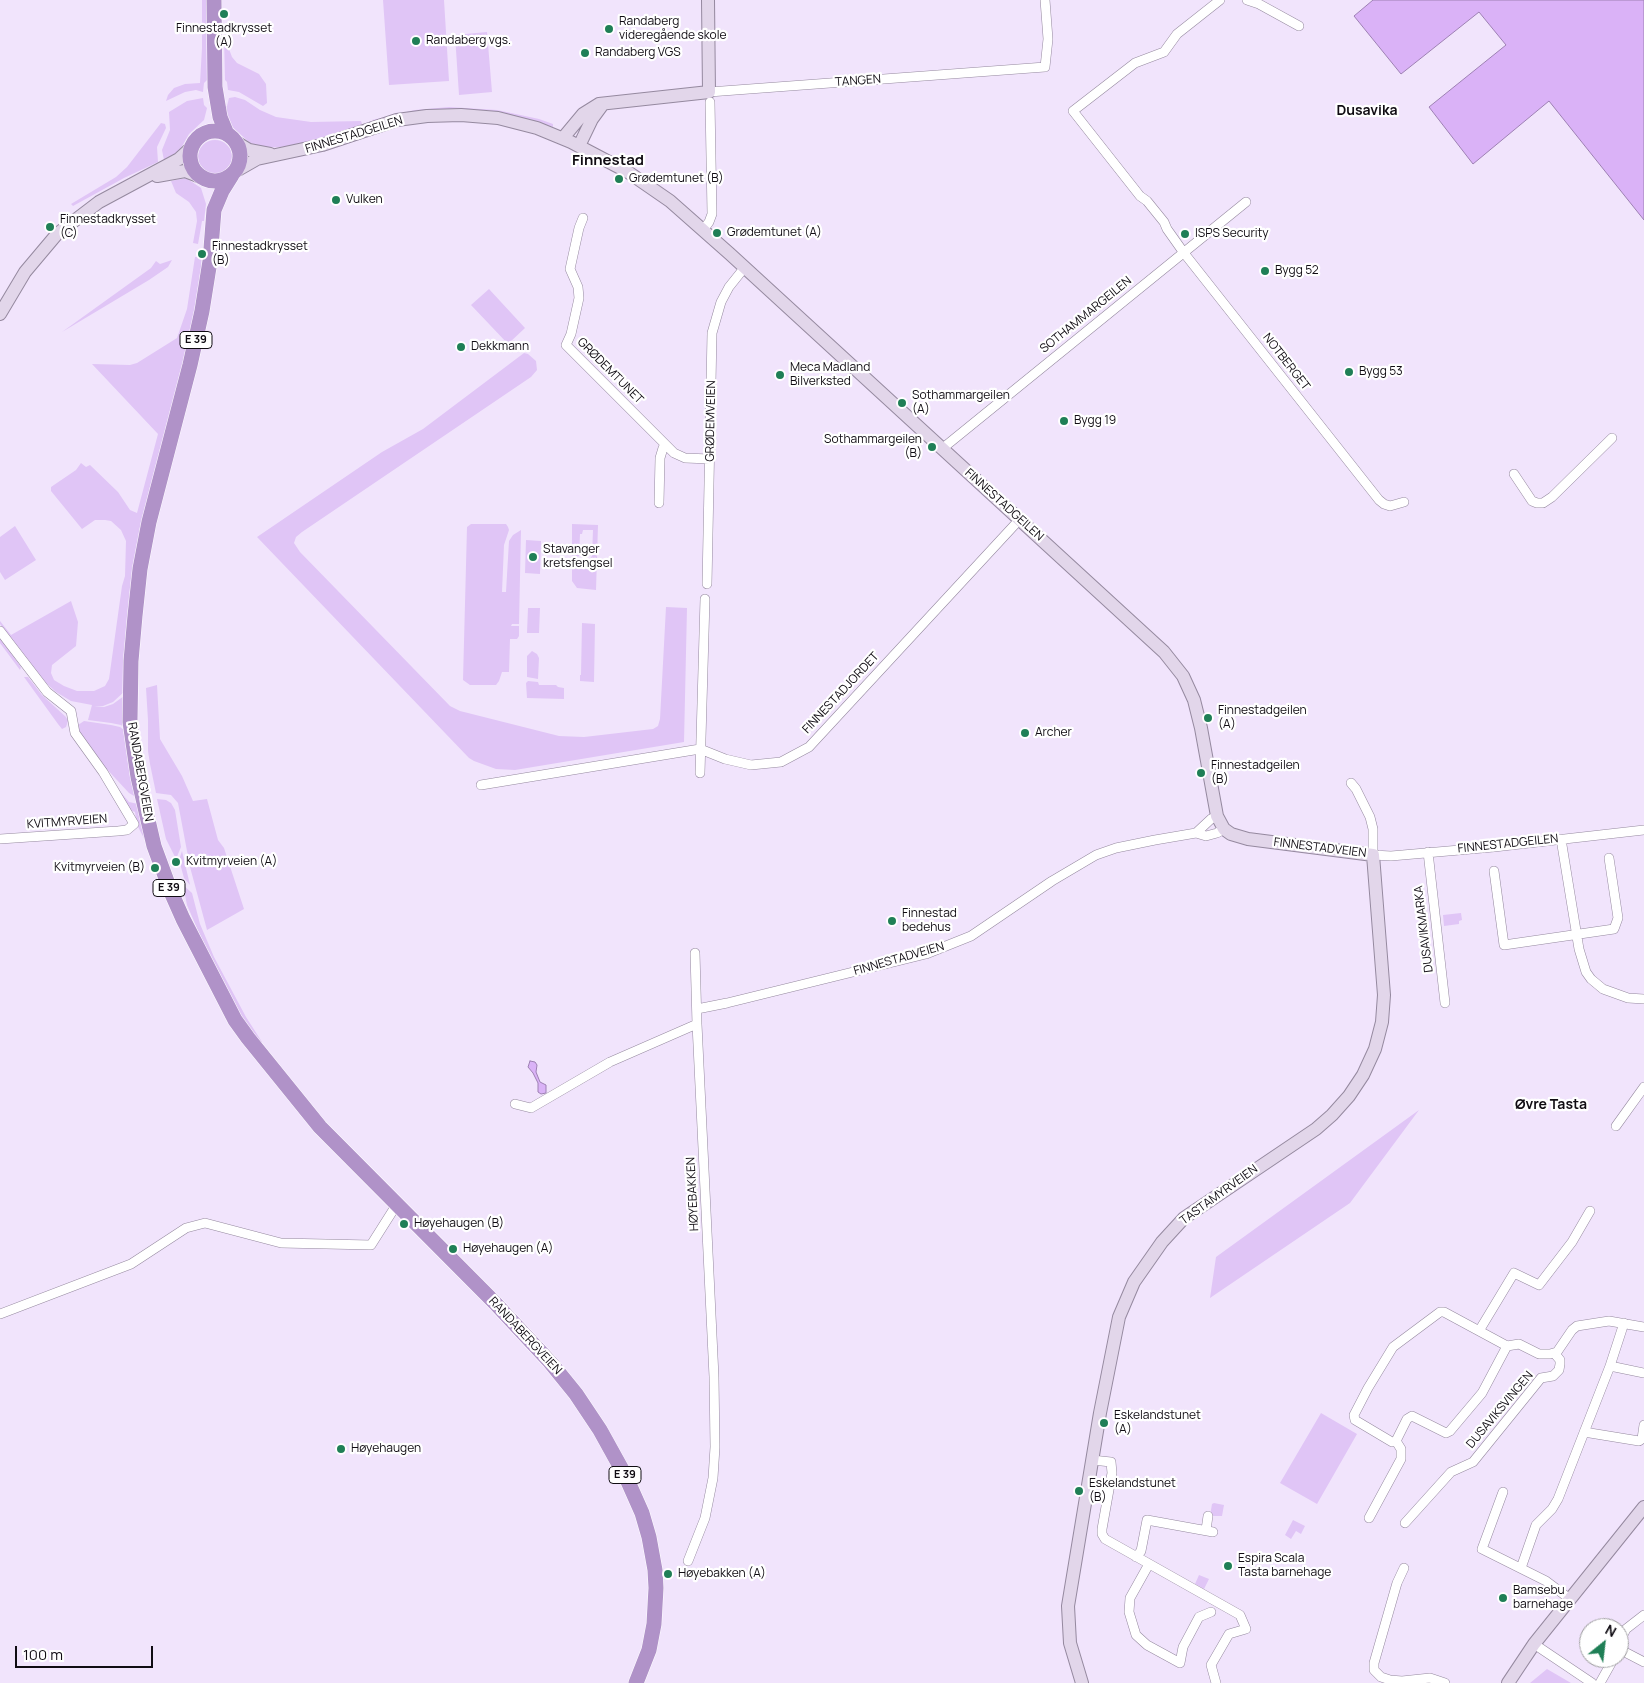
<!DOCTYPE html>
<meta charset="utf-8">
<style>
body{margin:0}
#map{position:relative;width:1644px;height:1683px;overflow:hidden;background:#f1e4fc;font-family:Manrope,sans-serif}
canvas{display:block}
.north{position:absolute;left:1579px;top:1618px;width:50px;height:50px;box-sizing:border-box;background:#fff;border:1px solid #9f9ea1;border-radius:50%;rotate:29deg;font-size:14px;font-weight:700;line-height:20px;text-align:center;color:#100c13}
.north::after{content:'';display:block;margin:auto;width:18px;height:22px;background:#1f7f56;clip-path:polygon(50% 0,100% 100%,50% 72%,0 100%)}
.scale{position:absolute;left:15px;top:1646px;width:138px;height:22px;box-sizing:border-box;border:2px solid #100c13;border-top:0;padding-left:6px;font-size:15px;line-height:18px;white-space:nowrap;color:#100c13;-webkit-text-stroke:4px #fff;paint-order:stroke}
</style>
<div id="map">
<canvas width="1644" height="1683"></canvas>
<div class="north">N</div>
<div class="scale">100 m</div>
</div>
<script>
const g = document.querySelector('canvas').getContext('2d');
g.lineJoin = 'round';
function paint(path, color) {
  g.fillStyle = color;
  g.fill(path, 'evenodd');
}
function poly(rows) {
  const path = new Path2D();
  for (const r of rows) {
    if (r.length === 3) {
      path.moveTo(r[0] + r[2], r[1]);
      path.arc(r[0], r[1], r[2], 0, 2 * Math.PI);
      continue;
    }
    path.moveTo(r[0], r[1]);
    for (let i = 2; i < r.length; i += 2) path.lineTo(r[i], r[i + 1]);
  }
  return path;
}
function stroke(path, color, width, dash) {
  g.strokeStyle = color;
  g.lineWidth = width;
  g.lineCap = dash ? 'butt' : 'round';
  g.setLineDash(dash || []);
  g.stroke(path);
}
function drawText(font, color, halo, rows, align = 'center') {
  g.font = font + ' Manrope,sans-serif';
  g.lineWidth = 4.5;
  g.setLineDash([]);
  g.textBaseline = 'middle';
  g.strokeStyle = halo;
  g.fillStyle = color;
  for (const [text, x, y, turn = 0] of rows) {
    g.save();
    g.translate(x, y);
    g.rotate((+turn || 0) * Math.PI / 180);
    g.textAlign = isNaN(turn) ? turn : align;
    if (halo) g.strokeText(text, 0, 0);
    g.fillText(text, 0, 0);
    g.restore();
  }
}
const green = poly([
 [202,0,209,0,209,34,207,38,207,80,204,83,203,92,196,90,185,92,166,101,168,95,174,88,185,84,200,83,202,48],
 [383,0,444,0,449,81,389,85],
 [487,32,492,92,459,95,455,35],
 [224,36,232,57,237,63,259,74,266,84,267,103,263,106,239,92,228,90,227,82,225,80],
 [235,97,245,100,260,110,276,117,311,122,361,121,362,124,337,135,296,146,264,148,251,144,227,122,225,107,227,106,229,98],
 [203,98,204,105,207,108,204,120,189,134,180,150,175,155,164,160,162,150,170,130,169,112,187,101],
 [449,107,497,110,539,119,553,124,553,127,522,118,374,121,372,120,415,110],
 [161,123,165,124,166,128,157,147,158,162,124,178,73,206,71,204,116,177,127,167],
 [215,157,17],
 [186,178,201,188,206,204,204,221,202,221,201,227,198,244,193,243,197,221,196,212,189,202,176,193,171,181],
 [195,257,201,257,202,271,125,691,113,702,103,706,94,706,104,707,113,704,124,696,125,728,121,725,111,723,88,720,92,705,71,701,56,692,46,683,29,663,0,624,0,621,11,635,71,601,78,622,76,646,52,665,51,673,54,680,64,686,77,691,94,691,105,686,109,679,122,586,125,576,126,541,121,530,111,521,105,520,95,520,82,529,51,491,51,487,76,470,81,463,86,467,90,465,118,492,130,510,137,513,158,434,92,364,130,365,137,363,177,338,187,309],
 [172,260,168,267,149,280,62,332,151,268,156,261,160,264],
 [489,289,525,328,508,344,471,305],
 [524,353,528,354,536,361,537,370,531,377,302,532,296,537,294,543,300,552,450,706,460,711,559,736,584,737,653,729,658,726,660,719,666,607,687,608,684,742,515,770,496,769,474,761,469,758,257,537,382,452,423,429],
 [471,524,506,524,508,527,509,530,504,545,502,592,506,592,509,541,513,535,521,530,519,624,512,624,511,626,519,626,519,636,517,639,510,639,509,672,502,672,499,681,496,685,470,685,463,680,467,527],
 [572,524,598,525,596,590,577,588,572,581,572,562,581,559,590,559,592,556,593,530,583,530,582,534,580,534,579,556,572,559],
 [15,526,36,560,5,580,0,572,0,537],
 [526,540,541,541,540,574,525,573],
 [528,608,540,608,539,633,527,633],
 [582,623,595,624,594,682,580,681,580,675,581,675],
 [0,638,21,667,20,670,0,643],
 [532,651,537,654,539,658,538,679,527,677,527,656],
 [24,677,28,677,42,695,66,717,68,721,66,727,62,729,58,724],
 [528,681,538,682,539,685,556,685,558,687,564,688,564,699,527,698,526,683],
 [157,685,160,739,182,776,193,801,207,799,218,840,224,848,244,909,207,930,190,867,178,803,171,795,156,793,150,764,148,751,148,720,146,688],
 [84,721,111,725,120,727,124,730,136,797,129,793,103,765,79,732,78,725],
 [114,784,129,802,138,804,146,842,137,825,135,812,130,810],
 [157,799,166,800,171,803,175,810,181,847,176,859,166,839],
 [182,851,190,885,184,878,179,860],
 [183,885,192,893,200,924,214,957,246,1017,262,1042,261,1045,242,1018,212,963,187,905],
 [1461,913,1462,920,1459,921,1459,924,1444,926,1443,915],
 [1419,1110,1350,1203,1210,1298,1216,1257],
 [1321,1413,1357,1434,1317,1504,1280,1483],
 [1214,1503,1224,1505,1222,1516,1210,1516,1212,1504],
 [1293,1520,1305,1526,1301,1534,1296,1531,1291,1539,1285,1535],
 [1199,1575,1209,1579,1204,1589,1195,1584],
 [1547,1669,1571,1683,1530,1683]
]);
const water = poly([
 [1373,0,1644,0,1644,220,1549,101,1473,164,1429,107,1506,45,1479,12,1401,74,1354,16,1373,0],
 [530,1061,535,1062,537,1065,536,1072,540,1082,546,1085,546,1093,541,1094,538,1092,538,1083,533,1073,528,1067,530,1061]
]);
const minor = poly([
 [1220,0,1177,34,1164,52,1135,63,1073,111,1140,196,1147,201,1164,222,1167,229,1184,253,1379,500,1384,504,1390,506,1404,502],
 [1247,0,1259,4,1299,26],
 [709,92,1045,67,1048,39,1045,0],
 [583,218,579,228,570,269,578,287,579,298,571,334,566,345,674,453,685,458,710,459],
 [703,230,709,222,712,214,710,102],
 [943,448,1246,202],
 [1514,474,1532,501,1537,503,1543,503,1552,497,1612,438],
 [659,503,660,458,663,448,666,445],
 [707,584,712,333,721,302,729,287,745,267],
 [0,631,47,692,71,711,75,733,103,772,134,824,127,830,118,831,0,839],
 [700,773,705,599],
 [1351,783,1356,789,1370,817,1373,829,1373,855,1391,856,1494,847,1644,830],
 [481,785,700,749,725,759,751,765,781,762,809,747,1020,519],
 [1196,833,1211,819,1217,816],
 [1561,839,1579,949,1586,972,1591,979,1603,989,1628,998,1644,999],
 [1428,852,1445,1003],
 [1494,871,1504,945,1614,929,1618,918,1609,858],
 [697,1009,727,1003,926,954,971,936,1052,881,1096,855,1116,848,1155,840,1196,833,1206,836,1217,833,1224,829],
 [515,1104,531,1108,610,1062,697,1024],
 [1616,1126,1644,1087],
 [1440,1312,1444,1312,1507,1346,1482,1393,1450,1431,1446,1433,1412,1416,1407,1419,1396,1441,1392,1442,1355,1420,1354,1415,1368,1388,1393,1347,1440,1312],
 [0,1314,131,1264,186,1228,205,1223,281,1243,371,1245,397,1204],
 [1479,1331,1514,1273,1539,1285,1572,1242,1590,1211],
 [1507,1346,1519,1344,1539,1354,1550,1354,1557,1352,1572,1330,1577,1326,1609,1321,1644,1327],
 [1610,1366,1644,1373],
 [1584,1432,1639,1441,1642,1439,1644,1425],
 [1092,1460,1111,1462,1112,1473,1102,1529,1102,1534,1105,1539,1240,1615,1246,1629,1229,1634,1211,1665,1216,1683],
 [1503,1492,1482,1549,1546,1581,1570,1599],
 [1369,1518,1401,1459,1401,1449,1396,1441],
 [1405,1523,1451,1472,1473,1462,1541,1378,1553,1376,1559,1370,1560,1364,1560,1360,1555,1354],
 [1206,1530,1208,1516],
 [1136,1557,1141,1551,1147,1520,1213,1532],
 [688,1561,705,1518,713,1478,715,1447,714,1377,697,1024,695,953],
 [1149,1564,1130,1598,1129,1612,1136,1635,1147,1645,1180,1663,1183,1647,1199,1617,1211,1612],
 [1404,1568,1397,1583,1374,1663,1374,1670,1381,1677,1390,1680,1402,1681,1430,1678,1445,1683],
 [1521,1568,1536,1525,1552,1509,1558,1499,1610,1366,1624,1323],
 [1534,1644,1592,1683],
 [1619,1649,1644,1662],
 [1619,1650,1619,1643,1626,1629,1644,1615],
 [1600,1683,1614,1658]
]);
const secondary = poly([
 [563,138,583,114,599,104,709,92,708,0],
 [236,142,249,150,270,154],
 [579,146,592,119,603,104],
 [236,171,257,159,322,145,397,120,427,116,461,115,498,118,537,128,571,142,628,172,670,201,730,254,1164,652,1183,676,1194,700,1201,728,1217,816,1224,829,1231,834,1248,839,1373,855,1384,995,1382,1022,1375,1049,1363,1075,1349,1096,1332,1115,1316,1129,1184,1218,1162,1242,1134,1282,1119,1317,1100,1413,1068,1606,1070,1643,1082,1683],
 [157,176,185,171,203,178],
 [0,314,25,272,57,234,99,202,179,159,192,147],
 [1508,1683,1534,1644,1644,1507]
]);
const trunk = poly([
 [214,0,215,87,220,117,227,134],
 [215,156,25],
 [232,175,222,191,214,210,210,261,202,311,190,365,149,522,140,569,135,616,131,661,130,722,138,777,154,846,171,892,183,919,235,1020,248,1038,320,1127,495,1303,550,1362,576,1394,600,1430,626,1477,642,1513,649,1537,655,1570,656,1588,654,1624,649,1650,636,1683]
]);
const markers = [
 [224,14,5,"#1f7f56"],
 [609,29,5,"#1f7f56"],
 [416,41,5,"#1f7f56"],
 [585,53,5,"#1f7f56"],
 [619,179,5,"#1f7f56"],
 [336,200,5,"#1f7f56"],
 [50,227,5,"#1f7f56"],
 [717,233,5,"#1f7f56"],
 [1185,234,5,"#1f7f56"],
 [202,254,5,"#1f7f56"],
 [1265,271,5,"#1f7f56"],
 [461,347,5,"#1f7f56"],
 [1349,372,5,"#1f7f56"],
 [780,375,5,"#1f7f56"],
 [902,403,5,"#1f7f56"],
 [1064,421,5,"#1f7f56"],
 [932,447,5,"#1f7f56"],
 [533,557,5,"#1f7f56"],
 [1208,718,5,"#1f7f56"],
 [1025,733,5,"#1f7f56"],
 [1201,773,5,"#1f7f56"],
 [176,862,5,"#1f7f56"],
 [155,868,5,"#1f7f56"],
 [892,921,5,"#1f7f56"],
 [404,1224,5,"#1f7f56"],
 [453,1249,5,"#1f7f56"],
 [1104,1423,5,"#1f7f56"],
 [341,1449,5,"#1f7f56"],
 [1079,1491,5,"#1f7f56"],
 [1228,1566,5,"#1f7f56"],
 [668,1574,5,"#1f7f56"],
 [1503,1598,5,"#1f7f56"]
];
const shields = [
 [196,340,32],
 [169,888,32],
 [625,1475,32]
];
const shieldNames = [
 ["E 39",196,340],
 ["E 39",169,888],
 ["E 39",625,1475]
];
const poiNames = [
 ["Randaberg",619,22],
 ["videregående skole",619,36],
 ["Finnestadkrysset",224,29,"center"],
 ["(A)",224,43,"center"],
 ["Randaberg vgs.",426,41],
 ["Randaberg VGS",595,53],
 ["Grødemtunet (B)",629,179],
 ["Vulken",346,200],
 ["Finnestadkrysset",60,220],
 ["(C)",60,234],
 ["Grødemtunet (A)",727,233],
 ["ISPS Security",1195,234],
 ["Finnestadkrysset",212,247],
 ["(B)",212,261],
 ["Bygg 52",1275,271],
 ["Dekkmann",471,347],
 ["Meca Madland",790,368],
 ["Bilverksted",790,382],
 ["Bygg 53",1359,372],
 ["Sothammargeilen",912,396],
 ["(A)",912,410],
 ["Bygg 19",1074,421],
 ["Sothammargeilen",922,440,"right"],
 ["(B)",922,454,"right"],
 ["Stavanger",543,550],
 ["kretsfengsel",543,564],
 ["Finnestadgeilen",1218,711],
 ["(A)",1218,725],
 ["Archer",1035,733],
 ["Finnestadgeilen",1211,766],
 ["(B)",1211,780],
 ["Kvitmyrveien (A)",186,862],
 ["Kvitmyrveien (B)",145,868,"right"],
 ["Finnestad",902,914],
 ["bedehus",902,928],
 ["Høyehaugen (B)",414,1224],
 ["Høyehaugen (A)",463,1249],
 ["Eskelandstunet",1114,1416],
 ["(A)",1114,1430],
 ["Høyehaugen",351,1449],
 ["Eskelandstunet",1089,1484],
 ["(B)",1089,1498],
 ["Espira Scala",1238,1559],
 ["Tasta barnehage",1238,1573],
 ["Høyebakken (A)",678,1574],
 ["Bamsebu",1513,1591],
 ["barnehage",1513,1605]
];
const streetNames = [
 ["TANGEN",858,81,-4],
 ["FINNESTADGEILEN",354,135,-17],
 ["SOTHAMMARGEILEN",1086,315,-39],
 ["NOTBERGET",1286,362,52],
 ["GRØDEMTUNET",610,371,45],
 ["GRØDEMVEIEN",711,421,-89],
 ["FINNESTADGEILEN",1004,505,42],
 ["FINNESTADJORDET",841,693,-47],
 ["RANDABERGVEIEN",140,772,80],
 ["KVITMYRVEIEN",67,822,-4],
 ["FINNESTADGEILEN",1508,844,-6],
 ["FINNESTADVEIEN",1320,848,7],
 ["DUSAVIKMARKA",1424,929,-97],
 ["FINNESTADVEIEN",899,959,-16],
 ["HØYEBAKKEN",693,1194,-93],
 ["TASTAMYRVEIEN",1219,1195,-36],
 ["RANDABERGVEIEN",525,1336,47],
 ["DUSAVIKSVINGEN",1500,1410,-50]
];
const neighbourhoodNames = [
 ["Dusavika",1367,111],
 ["Øvre Tasta",1551,1105]
];
const quarterNames = [
 ["Finnestad",608,161]
];
paint(green, '#e0c5f6');
paint(water, '#dab2f7');
stroke(water, '#9d80b3', 1);
stroke(minor, '#95899f', 10);
stroke(secondary, '#95899f', 14);
stroke(trunk, '#fff', 16);
stroke(minor, '#fff', 9);
stroke(secondary, '#e2d6ea', 12);
stroke(trunk, '#b092c8', 15);
for (const [x, y, r, color] of markers) {
  const dot = new Path2D();
  dot.arc(x, y, r, 0, 2 * Math.PI);
  g.fillStyle = color;
  g.fill(dot);
  stroke(dot, '#fff', 2);
}
for (const [x, y, w] of shields) {
  const box = new Path2D();
  box.roundRect(x - w / 2, y - 8.5, w, 17, 4);
  g.fillStyle = '#fff';
  g.fill(box);
  stroke(box, '#100c13', 1);
}
drawText('bold 11px', '#100c13', null, shieldNames);
drawText('12px', '#100c13', '#fff', poiNames, 'left');
drawText('12px', '#100c13', '#fff', streetNames);
drawText('bold 14px', '#100c13', '#fff', neighbourhoodNames);
drawText('bold 15px', '#100c13', '#fff', quarterNames);
</script>
